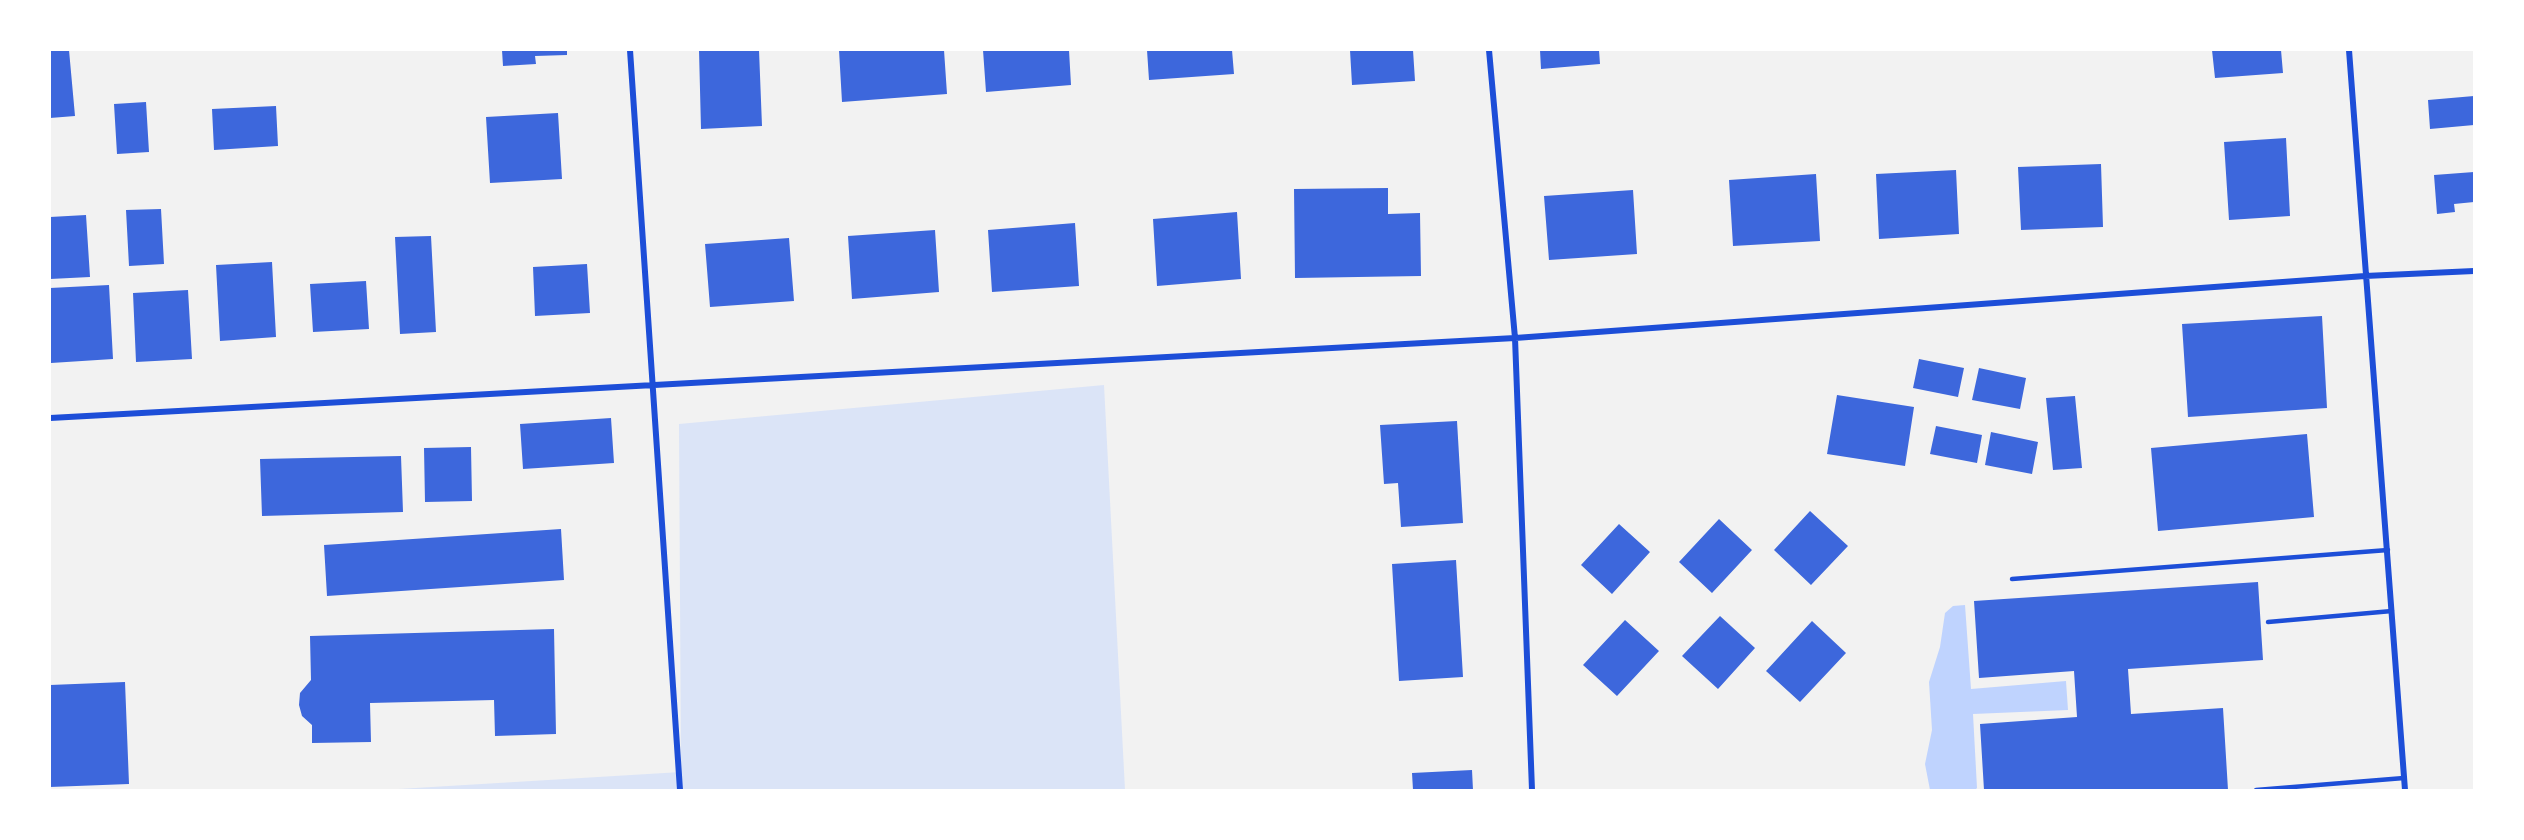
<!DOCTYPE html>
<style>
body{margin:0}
#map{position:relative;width:2524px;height:840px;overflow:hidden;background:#f2f2f2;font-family:"Asap Condensed",sans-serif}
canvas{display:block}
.frame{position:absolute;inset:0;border:51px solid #fff;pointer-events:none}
</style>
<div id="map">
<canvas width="2524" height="840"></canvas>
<div class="frame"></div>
</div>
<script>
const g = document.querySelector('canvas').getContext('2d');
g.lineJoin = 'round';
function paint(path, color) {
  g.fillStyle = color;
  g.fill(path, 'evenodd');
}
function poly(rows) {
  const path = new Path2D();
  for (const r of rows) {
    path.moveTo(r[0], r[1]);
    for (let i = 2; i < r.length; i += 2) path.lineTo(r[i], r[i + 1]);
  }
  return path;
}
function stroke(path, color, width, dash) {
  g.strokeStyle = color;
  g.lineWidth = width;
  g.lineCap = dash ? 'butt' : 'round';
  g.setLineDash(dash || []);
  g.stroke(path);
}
const green = poly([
 [1104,385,1125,790,382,790,681,772,679,424]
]);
const water = poly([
 [1965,605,1971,689,2066,681,2068,710,1973,714,1977,788,1975,790,1930,790,1925,764,1932,730,1929,682,1940,647,1945,613,1953,606]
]);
const building = poly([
 [50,50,69,50,75,116,50,118],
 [502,50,567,50,567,55,535,56,536,64,503,66],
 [699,50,759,50,762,126,701,129],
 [839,50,944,50,947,94,842,102],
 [983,50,1069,50,1071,85,986,92],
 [1147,50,1232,50,1234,74,1149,80],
 [1350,50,1413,50,1415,81,1352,85],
 [1540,50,1599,50,1600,64,1541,69],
 [2212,50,2281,50,2283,73,2215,78],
 [2474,96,2474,125,2430,129,2428,100],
 [146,102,149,152,117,154,114,104],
 [276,106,278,146,214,150,212,109],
 [558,113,562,179,490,183,486,117],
 [2286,138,2290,216,2229,220,2224,142],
 [2101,164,2103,227,2021,230,2018,167],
 [1956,170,1959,234,1879,239,1876,174],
 [2474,172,2474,202,2454,204,2455,212,2437,214,2434,175],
 [1816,174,1820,241,1733,246,1729,180],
 [1388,188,1388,214,1420,213,1421,276,1295,278,1294,189],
 [1633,190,1637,254,1549,260,1544,196],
 [161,209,164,264,129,266,126,210],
 [1237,212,1241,279,1157,286,1153,219],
 [86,215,90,277,50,279,50,217],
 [1075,223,1079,286,992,292,988,230],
 [935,230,939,292,852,299,848,236],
 [431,236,436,332,400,334,395,237],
 [789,238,794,301,710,307,705,244],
 [272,262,276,337,220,341,216,265],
 [587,264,590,313,535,316,533,267],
 [366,281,369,329,313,332,310,284],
 [109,285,113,359,51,363,50,288],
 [188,290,192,359,136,362,133,293],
 [2322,316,2327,408,2188,417,2182,324],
 [1919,359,1964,368,1958,397,1913,388],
 [1979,368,2026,378,2020,409,1972,400],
 [1837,395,1914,407,1905,466,1827,454],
 [2075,396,2082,468,2053,470,2046,398],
 [611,418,614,463,523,469,520,424],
 [1457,421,1463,523,1401,527,1398,483,1384,484,1380,425],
 [1936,426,1982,435,1977,463,1930,454],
 [1991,432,2038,442,2032,474,1985,465],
 [2307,434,2314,517,2158,531,2151,448],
 [471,447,472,501,425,502,424,448],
 [401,456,403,512,262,516,260,459],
 [1810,511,1848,546,1811,585,1774,550],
 [1719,519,1752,550,1712,593,1679,562],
 [1619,524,1650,552,1612,594,1581,565],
 [561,529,564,580,327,596,324,545],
 [1456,560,1463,677,1399,681,1392,564],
 [2258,582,2263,660,2128,669,2131,714,2223,708,2228,790,1984,790,1980,724,2077,717,2074,671,1979,678,1974,601],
 [1720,616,1755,648,1718,689,1682,656],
 [1625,620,1659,651,1617,696,1583,665],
 [1812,621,1846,653,1800,702,1766,671],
 [554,629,556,734,495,736,494,700,370,703,371,742,312,743,312,725,302,716,299,705,300,693,311,680,310,636],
 [125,682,129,784,50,787,50,685],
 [1472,770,1473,790,1413,790,1412,773]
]);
const service = poly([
 [2012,579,2388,550],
 [2268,622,2392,611],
 [2256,790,2404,778]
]);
const minor = poly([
 [630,50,680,790],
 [1489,50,1515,338,1532,790],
 [2349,50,2405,790],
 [50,418,1515,338,2365,276,2474,271]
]);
paint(green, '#dbe4f7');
paint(water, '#bfd3fe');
paint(building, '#3d67dc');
stroke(service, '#1d4ed8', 4.5);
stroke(minor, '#1d4ed8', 6);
</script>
